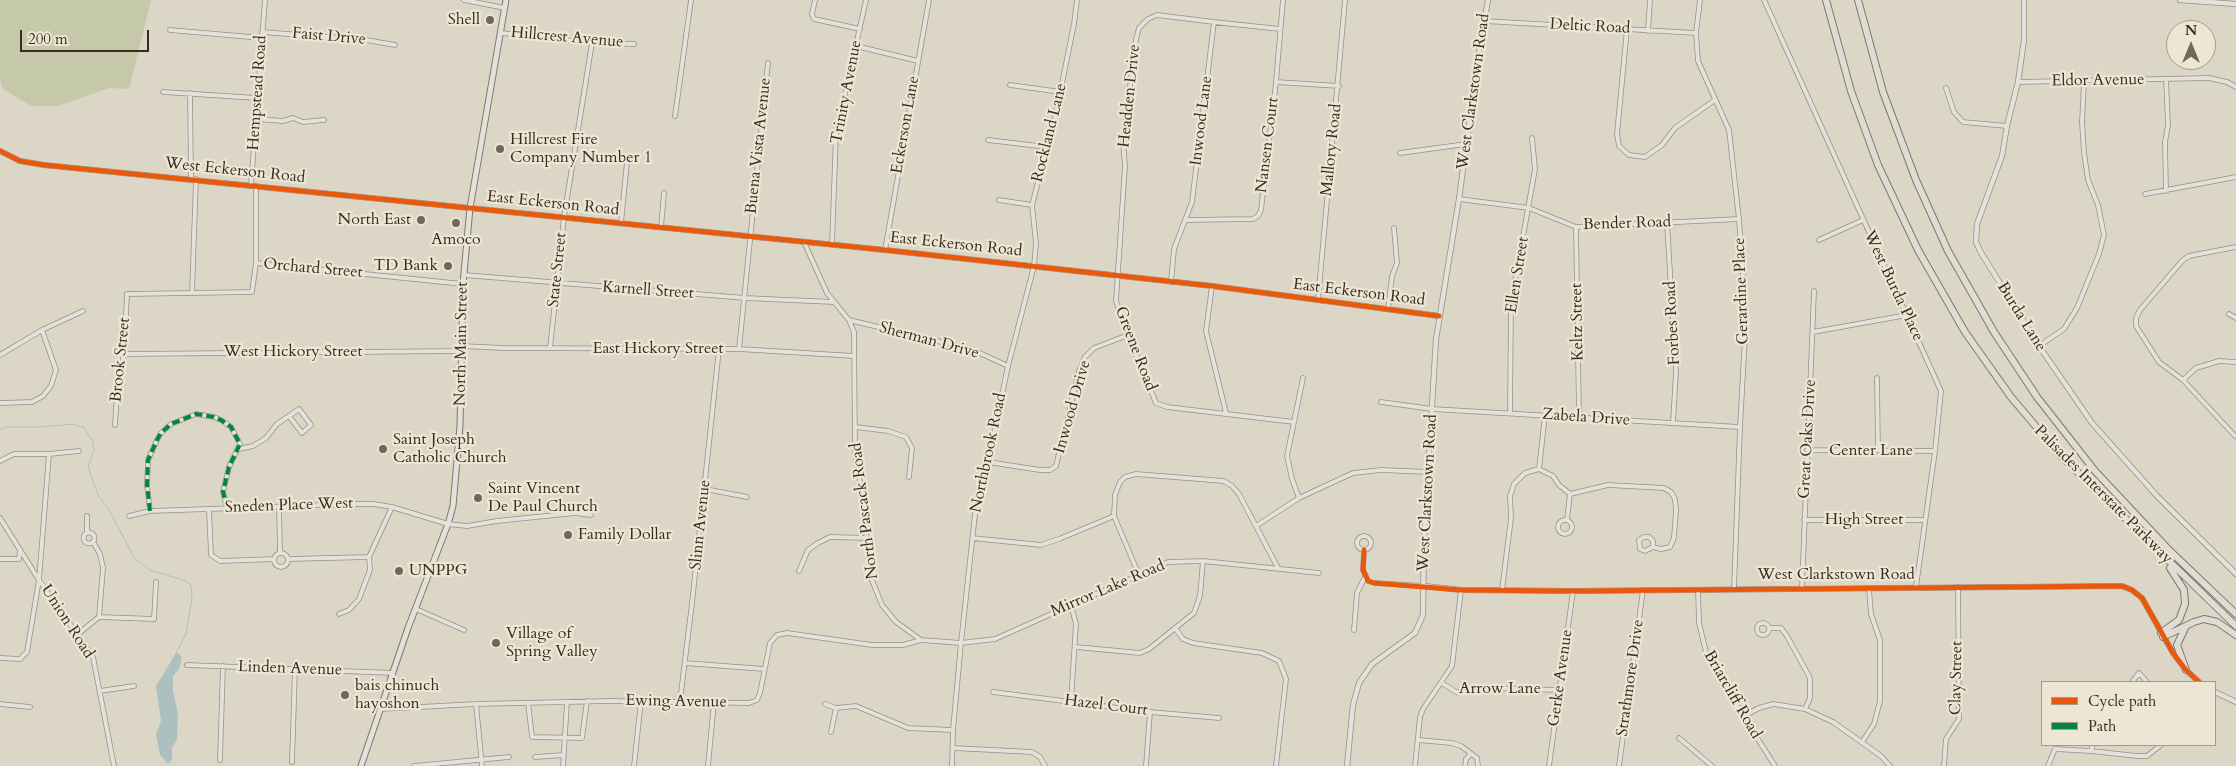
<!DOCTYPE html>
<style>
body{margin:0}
#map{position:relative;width:2236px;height:766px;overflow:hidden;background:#dcd6c7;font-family:Cardo,serif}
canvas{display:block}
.legend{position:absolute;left:2041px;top:681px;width:175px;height:65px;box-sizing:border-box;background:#ede6d5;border:1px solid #a59b8c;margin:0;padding:6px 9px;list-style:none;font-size:15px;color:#3a2a1f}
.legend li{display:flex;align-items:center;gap:10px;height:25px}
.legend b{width:25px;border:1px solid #a59b8c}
.north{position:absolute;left:2166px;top:20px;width:50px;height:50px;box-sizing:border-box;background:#ede6d5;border:1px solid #a59b8c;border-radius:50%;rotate:0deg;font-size:14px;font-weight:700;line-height:20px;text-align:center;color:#3a2a1f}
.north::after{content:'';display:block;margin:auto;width:18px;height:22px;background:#73665a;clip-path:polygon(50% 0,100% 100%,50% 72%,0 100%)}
.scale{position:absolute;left:20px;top:30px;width:129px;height:22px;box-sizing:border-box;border:2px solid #3a2a1f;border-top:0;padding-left:6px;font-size:15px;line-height:18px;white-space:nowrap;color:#3a2a1f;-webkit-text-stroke:4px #ede6d5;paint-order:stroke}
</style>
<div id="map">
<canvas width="2236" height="766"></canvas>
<ul class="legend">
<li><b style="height:6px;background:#e8590c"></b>Cycle path</li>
<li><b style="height:6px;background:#00873e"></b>Path</li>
</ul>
<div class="north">N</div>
<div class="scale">200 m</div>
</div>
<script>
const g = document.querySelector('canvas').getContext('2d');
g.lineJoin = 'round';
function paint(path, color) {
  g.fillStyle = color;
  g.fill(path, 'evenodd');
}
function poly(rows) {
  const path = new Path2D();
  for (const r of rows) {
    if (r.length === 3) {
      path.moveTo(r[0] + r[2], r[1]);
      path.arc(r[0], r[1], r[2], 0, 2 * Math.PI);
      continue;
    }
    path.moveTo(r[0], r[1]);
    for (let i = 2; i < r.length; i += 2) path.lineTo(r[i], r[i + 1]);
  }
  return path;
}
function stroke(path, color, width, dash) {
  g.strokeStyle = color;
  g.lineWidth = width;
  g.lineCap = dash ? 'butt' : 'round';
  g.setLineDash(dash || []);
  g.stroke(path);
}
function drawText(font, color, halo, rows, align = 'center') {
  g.font = font + ' Cardo,serif';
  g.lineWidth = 4.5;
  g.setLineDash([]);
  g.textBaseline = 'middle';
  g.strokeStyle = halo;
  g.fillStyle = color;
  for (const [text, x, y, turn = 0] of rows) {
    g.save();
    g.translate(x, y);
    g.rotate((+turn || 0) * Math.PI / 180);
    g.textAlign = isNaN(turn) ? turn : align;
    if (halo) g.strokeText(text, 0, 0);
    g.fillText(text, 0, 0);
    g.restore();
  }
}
const green = poly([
 [0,0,151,0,129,89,109,88,58,106,31,106,3,89,0,80]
]);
const water = poly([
 [176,653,179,654,182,658,179,669,173,676,173,691,178,713,177,739,172,748,172,759,168,764,160,755,156,734,161,721,156,686]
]);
const stream = poly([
 [0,430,6,427,42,427,72,424,83,427,93,441,94,451,88,466,98,495,109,510,135,559,150,570,183,580,191,585,192,598,186,634,169,667]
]);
const minor = poly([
 [464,0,505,8],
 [815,0,812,14,814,19,860,29],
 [1700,0,1696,33,1698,61,1729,130,1739,219,1746,319,1740,427,1734,589],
 [1764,0,1941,391,1935,451,1916,587],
 [1484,21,1696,33],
 [1214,22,1157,15,1148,19,1139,28,1136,39,1123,142,1125,166,1116,301,1128,335,1156,403,1167,407,1294,422],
 [1627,29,1617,134,1619,146,1629,155,1645,157,1662,145,1675,128,1715,100],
 [170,30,262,38],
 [1648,31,1650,0],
 [262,32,366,40,395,45],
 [501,33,592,43,634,44],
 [856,46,918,61],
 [2166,79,2168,125,2165,142,2166,191],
 [1276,82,1339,86],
 [2018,82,2209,78,2227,82,2236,87],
 [1010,85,1061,92],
 [1946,88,1954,112,1963,122,2007,126],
 [163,92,257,98],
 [190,93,191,179],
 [675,116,691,0],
 [256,119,283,121,293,118,303,122,324,120],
 [988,140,1047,147],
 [1400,153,1466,144],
 [251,185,265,0],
 [2145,194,2236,177],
 [1459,199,1529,208,1576,227,1739,219],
 [999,200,1032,205],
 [1185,220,1253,219,1258,216,1261,210,1276,82,1283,0],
 [621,223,627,162],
 [1667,223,1676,372,1673,423],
 [661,227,664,193],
 [1576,227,1579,416],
 [1819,240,1863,220],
 [804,242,827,293,849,320,854,332,855,450,864,508,870,575,882,605,896,622,921,640,961,643,995,639,1168,562,1203,561,1319,573],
 [832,244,836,134,866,0],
 [885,250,929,0],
 [256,263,463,284],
 [464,275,745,298,834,302],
 [1171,282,1174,249,1192,202,1214,22,1280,29],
 [1212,286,1206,331,1226,413],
 [192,293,196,179],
 [1318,300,1345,0],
 [1388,309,1392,276,1397,263,1394,228],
 [2229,314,2236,318],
 [849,320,971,349,1008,366],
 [1813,332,1907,315],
 [462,346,503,348,739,349,854,356],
 [2039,346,2064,329,2077,308,2099,254,2104,235,2098,205,2088,180,2084,153,2082,122,2084,82],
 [550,348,564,217,592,43],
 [739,349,768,63],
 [124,354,462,351],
 [0,355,42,330,83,311],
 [1877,378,1878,451],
 [2183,380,2196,368,2219,361,2236,362],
 [1381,402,1432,409,1740,427],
 [0,403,32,402,43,396,51,386,56,370,42,330],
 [1510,412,1511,304,1535,169,1532,138],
 [115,425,118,378,124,354,127,294,252,292,256,263,256,186],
 [856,427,888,431,906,437,912,448,909,477],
 [2235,436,2183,380,2159,362,2136,326,2136,318,2140,310,2182,261,2189,256,2236,247],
 [239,449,253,446,266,438,277,424,289,416,299,409,311,425,302,433,289,416],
 [1807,450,1935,451],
 [0,461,14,454,49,454,79,451],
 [988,462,1040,470,1050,470,1056,466,1079,371,1085,357,1094,348,1128,335],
 [1539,469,1553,476,1559,485,1570,494,1608,485,1664,488,1671,492,1675,499,1676,510,1674,538,1670,547,1661,549,1653,547,1645,551,1640,549,1639,540,1644,537,1649,537,1653,541,1653,547],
 [1539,469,1545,415],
 [705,489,747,497],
 [1299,498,1292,479,1287,456,1303,378],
 [279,507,280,552],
 [209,509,211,555,220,561,274,559],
 [150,511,147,485,148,460,157,440,161,433,171,424,196,414,214,417,221,420,231,427,240,444,229,467,223,492,227,507],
 [129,516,150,511,354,504,373,504,392,507,448,524,467,526,497,521,575,513,591,515],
 [0,518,39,580,93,657,114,766],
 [1565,527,7],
 [1567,520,1570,494],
 [1804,520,1924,520],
 [1256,526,1299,498,1353,473,1381,470,1428,472],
 [87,532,87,516],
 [89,538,5.5],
 [1364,543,7],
 [972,538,1041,545,1059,539,1114,516],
 [93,542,100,554,103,568,99,617],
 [1364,550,1363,570,1368,581,1374,583,1424,586],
 [281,560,7],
 [0,559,19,559,20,551],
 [288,559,369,557,392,507],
 [799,571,808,550,818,543,830,537,867,538],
 [1139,575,1114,516,1115,495,1120,482,1125,477,1136,474,1224,481,1232,486,1239,494,1278,568],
 [1802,587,1814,291],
 [1502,590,1511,518,1510,496,1514,484,1525,473,1539,469],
 [1698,590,1699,623,1706,652,1719,678,1775,766],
 [1071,605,1076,624,1071,701],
 [416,609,464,630],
 [339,614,349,610,359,599,370,570,369,557],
 [1763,629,6],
 [1175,628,1183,639,1193,643,1262,653,1279,661,1286,679,1276,766],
 [1769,628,1781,628,1787,636,1810,678,1810,698,1805,709],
 [1354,630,1357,593,1365,577],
 [78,634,99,617,154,619,156,582],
 [1076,647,1140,653,1149,649,1194,613,1200,596,1203,561],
 [0,658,20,659,27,652,39,580,49,454],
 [685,663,764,669],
 [187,665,393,673],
 [2132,682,2139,673,2147,682],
 [1442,683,1456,692,1466,692,1481,688,1560,690],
 [100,691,134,686],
 [993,692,1150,712,1219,718],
 [680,701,692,603,719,349],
 [528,703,532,737,582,738,587,701],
 [0,704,30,707],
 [476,704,482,766],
 [825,704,836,708,856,706,908,728,953,730],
 [381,709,476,704,610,701,749,703,757,700,760,693,770,643,777,635,787,633,872,645,903,645,921,640],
 [1744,716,1759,708,1773,704,1805,709,1833,722,1881,756,1890,766],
 [831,732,836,708],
 [1679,738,1712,766],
 [1418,740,1452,743,1461,746,1477,758,1478,766],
 [1862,742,1874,724,1880,701,1880,640,1871,614,1869,589],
 [2093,745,2091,751,2137,756,2147,756,2161,745],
 [953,748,1032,752,1040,757,1045,766],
 [535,757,564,755],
 [220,760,223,666],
 [292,762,295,669],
 [414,766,509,757],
 [563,766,567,702],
 [634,766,641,701],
 [708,766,714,702],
 [952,766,953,730,961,643,977,496,988,462,1008,366,1034,266,1036,243,1032,205,1055,118,1074,24,1077,0],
 [1146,766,1150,712],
 [1415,766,1420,717,1423,709,1452,666,1461,590],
 [1465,766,1466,759,1471,754],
 [1549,766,1573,591],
 [1619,766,1643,590],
 [1944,766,1946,739,1959,719,1958,587],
 [2048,766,2055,749,2091,751]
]);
const tertiary = poly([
 [2024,0,2024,40,2018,82,2007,126,2002,156,1977,224,1976,242,1980,251,2039,346,2092,423,2157,496,2236,574],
 [2180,0,2236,4],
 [0,151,20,161,44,165,885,250,1212,286,1439,316],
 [1424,586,1461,590,1573,591,2122,586,2132,590,2142,598,2173,653,2186,670,2199,682],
 [2215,692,2236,702],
 [1347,766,1353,705,1359,683,1372,664,1415,633,1423,615,1424,539,1436,339,1459,199,1476,71,1488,0]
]);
const secondary = poly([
 [361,766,408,628,448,524,453,506,460,426,463,284,470,208,506,0]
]);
const motorway = poly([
 [1826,0,1851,91,1878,165,1918,250,1965,332,2011,397,2061,456,2236,626],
 [1858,0,1883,92,1916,180,1948,251,1994,332,2037,397,2095,471,2170,551,2236,614],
 [2185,628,2177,645,2186,670],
 [2161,633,2179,620,2185,604,2184,590,2170,568],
 [2163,637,2194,622,2204,619,2217,622,2236,635]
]);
const quiet = poly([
 [150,511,147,485,148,460,157,440,161,433,171,424,196,414,214,417,221,420,231,427,240,444,229,467,223,492,227,507]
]);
const cycleway = poly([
 [0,151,20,161,44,165,885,250,1212,286,1439,316],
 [1364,550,1363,570,1368,581,1374,583,1461,590,1573,591,2122,586,2132,590,2142,598,2173,653,2186,670,2199,682]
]);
const markers = [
 [490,20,5,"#73665a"],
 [500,149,5,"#73665a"],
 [421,220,5,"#73665a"],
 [456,223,5,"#73665a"],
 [448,266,5,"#73665a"],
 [383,449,5,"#73665a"],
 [478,498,5,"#73665a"],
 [568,535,5,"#73665a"],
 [399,571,5,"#73665a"],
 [496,643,5,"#73665a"],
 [345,695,5,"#73665a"]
];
const poiNames = [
 ["Shell",480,20,"right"],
 ["Hillcrest Fire",510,140],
 ["Company Number 1",510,158],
 ["North East",411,220,"right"],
 ["Amoco",456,240,"center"],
 ["TD Bank",438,266,"right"],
 ["Saint Joseph",393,440],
 ["Catholic Church",393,458],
 ["Saint Vincent",488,489],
 ["De Paul Church",488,507],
 ["Family Dollar",578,535],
 ["UNPPG",409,571],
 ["Village of",506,634],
 ["Spring Valley",506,652],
 ["bais chinuch",355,686],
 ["hayoshon",355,704]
];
const streetNames = [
 ["Deltic Road",1590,27,3],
 ["Faist Drive",329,37,5],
 ["Hillcrest Avenue",567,38,5],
 ["Eldor Avenue",2098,81,-1],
 ["Trinity Avenue",847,92,-79],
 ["West Clarkstown Road",1474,92,-82],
 ["Hempstead Road",258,93,-86],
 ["Headden Drive",1130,96,-84],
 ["Inwood Lane",1202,121,-83],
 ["Eckerson Lane",906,125,-80],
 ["Rockland Lane",1050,133,-76],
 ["Nansen Court",1268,145,-83],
 ["Buena Vista Avenue",759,146,-84],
 ["Mallory Road",1332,150,-84],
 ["West Eckerson Road",235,171,6],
 ["East Eckerson Road",553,204,6],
 ["Bender Road",1627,224,-2],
 ["East Eckerson Road",956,245,6],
 ["Orchard Street",313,269,5],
 ["State Street",558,270,-84],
 ["Ellen Street",1518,275,-81],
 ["West Burda Place",1893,286,65],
 ["Karnell Street",648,291,4],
 ["Gerardine Place",1742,291,-92],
 ["East Eckerson Road",1359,293,7],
 ["Burda Lane",2021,317,58],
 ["Keltz Street",1578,322,-91],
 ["Forbes Road",1673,323,-93],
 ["Sherman Drive",929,341,15],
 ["North Main Street",462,344,-89],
 ["East Hickory Street",658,349],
 ["Greene Road",1135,349,69],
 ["West Hickory Street",293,352],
 ["Brook Street",121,360,-84],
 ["Inwood Drive",1073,407,-74],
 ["Zabela Drive",1586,418,4],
 ["Great Oaks Drive",1808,439,-87],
 ["Center Lane",1871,451],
 ["Northbrook Road",989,453,-78],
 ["West Clarkstown Road",1428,493,-87],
 ["Palisades Interstate Parkway",2103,495,45],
 ["Sneden Place West",289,506,-2],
 ["North Pascack Road",865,511,-97],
 ["High Street",1864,520],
 ["Slinn Avenue",701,525,-84],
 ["West Clarkstown Road",1836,575],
 ["Mirror Lake Road",1108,589,-23],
 ["Union Road",67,622,57],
 ["Linden Avenue",290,669,2],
 ["Gerke Avenue",1561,678,-82],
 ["Strathmore Drive",1631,678,-82],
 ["Clay Street",1957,678,-89],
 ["Arrow Lane",1500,689],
 ["Briarcliff Road",1732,695,60],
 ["Ewing Avenue",676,702,1],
 ["Hazel Court",1106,706,7]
];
paint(green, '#c5c9aa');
paint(water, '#acc1bf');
stroke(stream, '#acc1bf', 1);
stroke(minor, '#959086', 5.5);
stroke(tertiary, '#959086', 6);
stroke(secondary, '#7e7870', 7);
stroke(motorway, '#7e7870', 8);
stroke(minor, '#e4e1da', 4);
stroke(tertiary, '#e4e1da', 4.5);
stroke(secondary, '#e4e1da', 5);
stroke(motorway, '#dfdcd3', 6);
stroke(quiet, '#00873e', 4, [8, 4]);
stroke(cycleway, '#e8590c', 5);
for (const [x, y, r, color] of markers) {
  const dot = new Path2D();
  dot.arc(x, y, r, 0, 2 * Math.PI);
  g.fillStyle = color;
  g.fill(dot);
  stroke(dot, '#ede6d5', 2);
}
drawText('16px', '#3a2a1f', '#ede6d5', poiNames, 'left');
drawText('16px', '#3a2a1f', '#ede6d5', streetNames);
</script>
